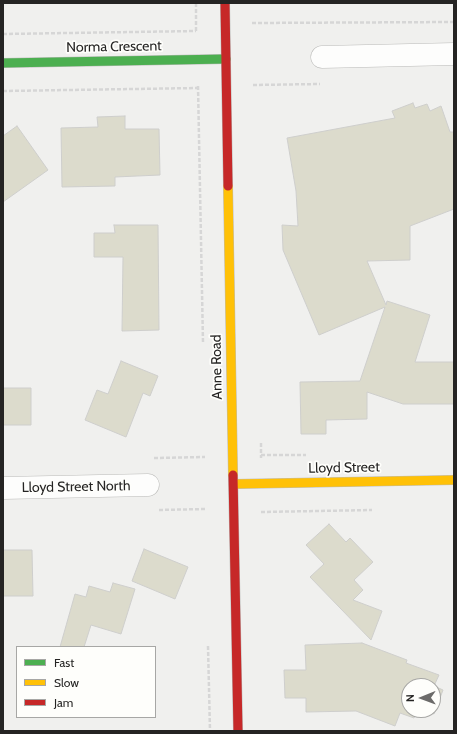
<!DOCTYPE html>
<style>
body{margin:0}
#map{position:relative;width:457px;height:734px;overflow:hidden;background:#f0f0ee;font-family:Cabin,sans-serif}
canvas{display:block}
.frame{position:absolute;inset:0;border:4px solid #252423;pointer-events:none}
.legend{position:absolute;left:16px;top:646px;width:140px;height:72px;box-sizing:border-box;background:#fefefb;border:1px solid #a7a7a5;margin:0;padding:5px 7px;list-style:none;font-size:12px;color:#252423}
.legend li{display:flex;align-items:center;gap:8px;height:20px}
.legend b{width:20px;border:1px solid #a7a7a5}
.north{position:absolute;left:401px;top:678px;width:40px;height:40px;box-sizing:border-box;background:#fefefb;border:1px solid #a7a7a5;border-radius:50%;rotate:269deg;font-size:11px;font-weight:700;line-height:16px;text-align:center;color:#252423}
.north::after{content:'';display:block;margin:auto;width:14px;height:18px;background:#6c6b6a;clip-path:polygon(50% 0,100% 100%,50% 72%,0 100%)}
</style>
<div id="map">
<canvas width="457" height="734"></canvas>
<div class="frame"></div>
<ul class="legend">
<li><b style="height:5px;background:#4caf50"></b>Fast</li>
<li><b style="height:5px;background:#ffc107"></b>Slow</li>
<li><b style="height:5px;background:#c62828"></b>Jam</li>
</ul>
<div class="north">N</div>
</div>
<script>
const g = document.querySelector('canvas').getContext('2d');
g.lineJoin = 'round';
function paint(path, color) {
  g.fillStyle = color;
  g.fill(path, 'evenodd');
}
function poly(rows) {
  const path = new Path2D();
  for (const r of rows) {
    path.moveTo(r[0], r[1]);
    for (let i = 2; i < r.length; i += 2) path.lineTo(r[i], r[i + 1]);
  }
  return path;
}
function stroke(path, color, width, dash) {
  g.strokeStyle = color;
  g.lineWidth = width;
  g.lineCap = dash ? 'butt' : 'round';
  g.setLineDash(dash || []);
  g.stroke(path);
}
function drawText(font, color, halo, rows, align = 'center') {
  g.font = font + ' Cabin,sans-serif';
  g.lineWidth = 3.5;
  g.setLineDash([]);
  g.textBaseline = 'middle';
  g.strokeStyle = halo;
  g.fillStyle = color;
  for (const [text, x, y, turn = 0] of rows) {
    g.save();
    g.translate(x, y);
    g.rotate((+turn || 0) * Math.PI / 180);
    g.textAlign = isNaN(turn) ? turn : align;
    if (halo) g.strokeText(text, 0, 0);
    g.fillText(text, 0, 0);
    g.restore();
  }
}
const building = poly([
 [413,103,415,108,427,104,430,111,441,106,450,132,454,132,454,209,410,226,410,260,367,261,386,305,387,301,430,315,415,362,454,362,454,404,403,404,367,392,367,419,326,420,326,434,301,434,300,382,360,381,385,307,319,335,283,250,282,225,298,226,296,191,287,138,395,118,392,111,413,103],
 [125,116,125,129,159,129,160,175,115,177,115,186,62,187,61,128,98,127,97,117,125,116],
 [17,126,48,170,3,202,3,136,17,126],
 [114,225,158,225,159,330,122,331,123,257,94,257,94,233,115,233,114,225],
 [121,361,158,376,150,396,143,393,126,437,85,420,97,390,108,394,121,361],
 [3,388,31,388,31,425,3,425,3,388],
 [329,524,346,542,350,538,373,562,354,580,363,590,353,600,382,611,371,640,310,577,324,564,306,545,329,524],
 [144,549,188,567,175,599,132,581,144,549],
 [3,550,32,550,33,596,3,596,3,550],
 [113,583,135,589,121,634,91,625,84,647,60,647,75,594,86,597,89,586,110,592,113,583],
 [362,643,407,660,406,663,439,675,434,686,443,690,434,714,425,710,433,710,433,686,409,686,409,710,417,710,414,718,400,713,395,726,356,711,306,712,306,698,285,698,284,670,306,670,305,645,362,643]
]);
const path = poly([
 [196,3,196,33],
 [252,23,454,22],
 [3,34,196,31],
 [253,85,320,84],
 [198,86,203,343],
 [3,91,198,88],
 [261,443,261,458],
 [261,455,306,455],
 [154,458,205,457],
 [159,510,206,509],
 [261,512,372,510],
 [208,646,210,731]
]);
const street = poly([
 [322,57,454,54],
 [3,488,148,485]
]);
const fast = poly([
 [3,63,226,59]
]);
const slow = poly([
 [228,186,233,475],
 [234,484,454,480]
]);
const jam = poly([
 [225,3,228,186],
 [233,475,238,731]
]);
const streetNames = [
 ["Norma Crescent",114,47,-1],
 ["Anne Road",217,367,-91],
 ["Lloyd Street",344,468,-1],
 ["Lloyd Street North",76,487,-1]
];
paint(building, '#dcdbcc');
stroke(building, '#cececc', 1);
stroke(street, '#bbbbb9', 23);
stroke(fast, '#bbbbb9', 10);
stroke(slow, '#bbbbb9', 10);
stroke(jam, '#bbbbb9', 10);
stroke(path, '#d6d6d6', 2.5, [4, 2]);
stroke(street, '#fdfdfc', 22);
stroke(fast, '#4caf50', 9);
stroke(slow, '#ffc107', 9);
stroke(jam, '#c62828', 9);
drawText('14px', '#252423', '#fefefb', streetNames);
</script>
